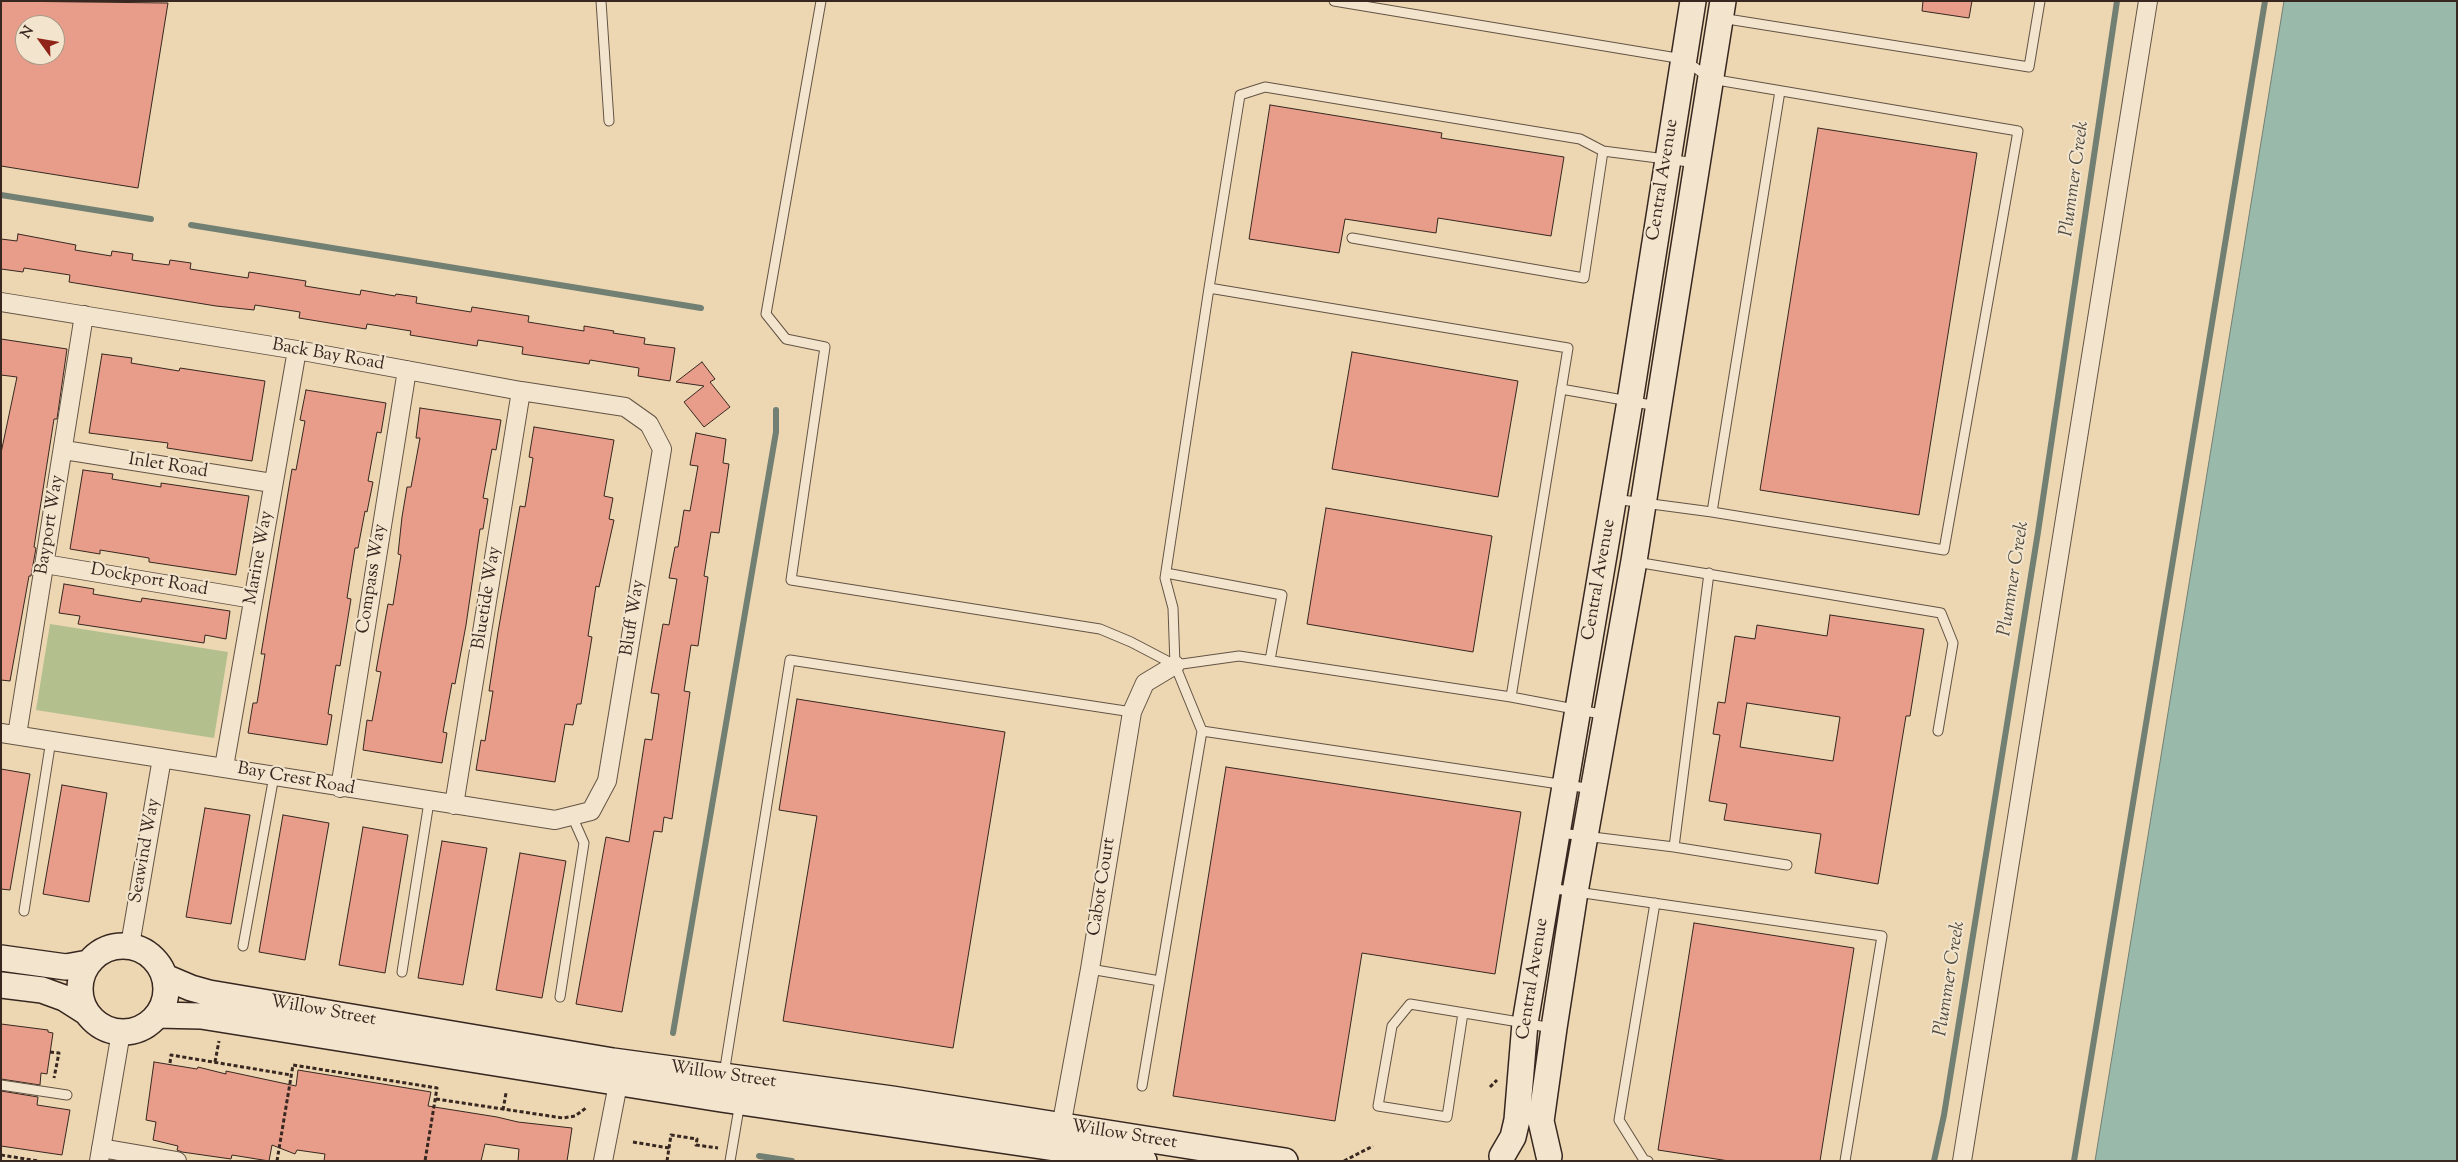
<!DOCTYPE html>
<style>
body{margin:0}
#map{position:relative;width:2458px;height:1162px;overflow:hidden;background:#ecd7b2;font-family:"Sorts Mill Goudy",serif}
canvas{display:block}
.frame{position:absolute;inset:0;border:2px solid #372720;pointer-events:none}
.north{position:absolute;left:15px;top:15px;width:50px;height:50px;box-sizing:border-box;background:#f3e5cd;border:1px solid #a89988;border-radius:50%;rotate:302deg;font-size:14px;font-weight:700;line-height:20px;text-align:center;color:#372720}
.north::after{content:'';display:block;margin:auto;width:18px;height:22px;background:#8f2418;clip-path:polygon(50% 0,100% 100%,50% 72%,0 100%)}
</style>
<div id="map">
<canvas width="2458" height="1162"></canvas>
<div class="frame"></div>
<div class="north">N</div>
</div>
<script>
const g = document.querySelector('canvas').getContext('2d');
g.lineJoin = 'round';
function paint(path, color) {
  g.fillStyle = color;
  g.fill(path, 'evenodd');
}
function poly(rows) {
  const path = new Path2D();
  for (const r of rows) {
    if (r.length === 3) {
      path.moveTo(r[0] + r[2], r[1]);
      path.arc(r[0], r[1], r[2], 0, 2 * Math.PI);
      continue;
    }
    path.moveTo(r[0], r[1]);
    for (let i = 2; i < r.length; i += 2) path.lineTo(r[i], r[i + 1]);
  }
  return path;
}
function stroke(path, color, width, dash) {
  g.strokeStyle = color;
  g.lineWidth = width;
  g.lineCap = dash ? 'butt' : 'round';
  g.setLineDash(dash || []);
  g.stroke(path);
}
function drawText(font, color, halo, rows, align = 'center') {
  g.font = font + ' "Sorts Mill Goudy",serif';
  g.lineWidth = 4;
  g.setLineDash([]);
  g.textBaseline = 'middle';
  g.strokeStyle = halo;
  g.fillStyle = color;
  for (const [text, x, y, turn = 0] of rows) {
    g.save();
    g.translate(x, y);
    g.rotate((+turn || 0) * Math.PI / 180);
    g.textAlign = isNaN(turn) ? turn : align;
    if (halo) g.strokeText(text, 0, 0);
    g.fillText(text, 0, 0);
    g.restore();
  }
}
const green = poly([
 [50,624,228,652,214,738,36,710]
]);
const water = poly([
 [2284,1,2457,1,2457,1161,2095,1161,2284,1]
]);
const stream = poly([
 [1,195,151,219],
 [191,225,701,308],
 [673,1033,776,432,776,410],
 [759,1156,792,1161],
 [1934,1161,1944,1115,2038,532,2117,1],
 [2074,1161,2265,1]
]);
const building = poly([
 [1,1,168,3,138,188,1,166,1,1],
 [25,25,55,25,55,55,25,55,25,25],
 [1923,1,1972,1,1969,18,1922,11,1923,1],
 [1270,105,1442,133,1441,138,1564,157,1551,236,1438,218,1436,233,1345,219,1339,253,1249,239,1270,105],
 [1818,128,1977,153,1919,515,1760,490,1818,128],
 [18,234,76,245,75,250,111,256,112,251,133,254,132,260,169,265,170,260,191,263,190,269,248,278,249,272,306,281,305,286,360,295,361,290,395,296,396,294,417,297,416,303,471,312,472,307,529,316,528,322,584,331,584,326,614,331,613,333,645,338,644,344,675,348,670,381,638,376,639,368,590,360,589,364,522,354,523,347,478,340,477,346,410,335,411,331,367,324,366,329,299,318,300,312,255,305,254,310,216,306,69,282,70,275,24,268,23,272,1,269,1,239,17,241,18,234],
 [1,339,67,349,57,419,54,419,34,547,36,548,31,576,29,576,10,681,1,680,1,453,17,377,1,375,1,339],
 [1352,352,1518,381,1498,497,1332,469,1352,352],
 [102,354,132,358,131,363,179,371,180,368,265,381,252,461,167,448,168,443,89,433,102,354],
 [702,362,715,379,710,382,730,407,704,427,684,402,704,386,676,382,702,362],
 [306,390,386,403,381,433,377,432,368,481,373,482,367,512,365,511,358,548,355,548,347,598,351,599,340,666,336,665,328,714,332,715,327,745,248,733,253,703,257,703,265,654,261,654,292,469,296,470,305,421,300,420,306,390],
 [420,408,501,420,496,450,492,449,483,498,488,499,483,529,480,529,466,625,455,684,452,683,443,732,447,733,442,763,363,750,367,720,372,721,381,672,376,671,388,604,393,605,401,555,398,554,402,517,407,487,411,487,420,438,416,438,420,408],
 [534,427,614,440,604,496,613,498,609,519,614,520,599,587,596,586,588,636,592,637,581,704,577,704,573,725,565,724,555,782,476,770,481,740,485,741,493,691,489,691,498,632,520,506,525,507,533,458,529,457,534,427],
 [696,433,726,439,723,463,729,464,719,533,711,532,704,576,708,577,698,646,691,645,684,691,690,692,672,819,664,817,662,832,654,831,622,1012,576,1004,606,837,629,842,645,739,652,740,659,694,651,693,663,624,669,625,677,579,669,578,675,547,678,547,684,510,690,511,698,466,690,465,696,433],
 [83,470,113,474,112,479,161,487,161,483,249,496,236,575,149,562,149,558,100,550,100,554,70,549,83,470],
 [1326,508,1492,536,1473,652,1307,624,1326,508],
 [64,584,94,589,93,594,141,602,142,598,230,611,226,639,205,635,204,643,78,624,80,616,59,613,64,584],
 [1830,615,1924,629,1910,716,1906,716,1878,884,1815,873,1821,834,1724,820,1727,804,1709,801,1720,735,1713,734,1718,702,1725,703,1735,636,1755,639,1757,625,1827,636,1830,615],
 [1747,703,1840,717,1833,761,1740,747,1747,703],
 [797,699,1005,732,953,1048,783,1021,817,816,779,810,797,699],
 [1226,767,1521,812,1495,974,1362,953,1335,1121,1173,1096,1226,767],
 [1,769,30,774,10,890,1,889,1,769],
 [62,785,107,793,89,902,43,894,62,785],
 [205,808,250,815,231,924,186,917,205,808],
 [283,815,329,823,305,960,259,952,283,815],
 [363,827,408,835,385,973,339,965,363,827],
 [442,841,487,848,463,985,418,978,442,841],
 [520,853,566,861,542,998,496,990,520,853],
 [1694,923,1854,948,1820,1161,1729,1161,1658,1150,1694,923],
 [1,1024,48,1030,48,1032,53,1033,47,1074,41,1073,40,1085,1,1079,1,1024],
 [154,1062,197,1069,198,1067,226,1074,226,1071,296,1086,298,1070,431,1092,428,1106,497,1117,518,1122,572,1128,567,1161,518,1161,519,1149,485,1144,481,1161,324,1161,325,1154,297,1150,295,1154,272,1145,269,1161,232,1155,231,1159,182,1152,177,1150,178,1146,153,1140,156,1122,146,1120,154,1062],
 [1,1091,38,1097,37,1105,70,1110,62,1155,1,1146,1,1091]
]);
const path = poly([
 [50,1052,59,1053,54,1078],
 [215,1062,219,1041],
 [170,1063,171,1055,291,1075],
 [1490,1087,1497,1080],
 [436,1099,563,1118,575,1116,586,1108],
 [503,1110,506,1093],
 [633,1142,669,1148],
 [1,1155,38,1161],
 [277,1161,293,1065,437,1088,425,1161],
 [667,1161,671,1135,697,1139,696,1145,718,1148],
 [1344,1161,1373,1146]
]);
const lane = poly([
 [601,1,609,121],
 [821,1,766,314,786,339,825,347,791,580,1100,629,1131,642,1175,665,1239,656,1511,697,1606,715],
 [1334,1,1683,59,1711,79,2018,131,1944,550,1712,512,1614,499],
 [1721,18,2029,67,2040,1],
 [1352,238,1584,278,1603,151],
 [1209,288,1240,95,1265,87,1580,139,1603,151,1697,163],
 [1561,389,1657,406],
 [1712,512,1780,91],
 [1636,562,1941,613,1953,643,1938,731],
 [1166,573,1282,595,1270,660],
 [1709,573,1674,847,1787,865],
 [1202,731,1593,789],
 [1560,833,1674,847],
 [1549,888,1882,936,1845,1161],
 [24,911,51,740],
 [243,946,274,776],
 [1090,969,1160,981],
 [402,972,429,802],
 [560,997,584,843,572,816],
 [1463,1013,1447,1117,1378,1106,1392,1026,1410,1004,1525,1023,1551,1028],
 [724,1074,790,660,1132,712],
 [1,1085,67,1095],
 [1142,1086,1202,731,1175,665,1173,608,1165,578,1209,288,1568,348,1511,697],
 [730,1161,740,1102],
 [1648,1161,1644,1160,1619,1120,1655,903]
]);
const street = poly([
 [1,302,297,350,521,391,625,407,649,424,662,449,607,781,591,811,555,820,1,733],
 [64,450,272,483],
 [45,564,253,599],
 [17,735,84,315],
 [224,767,297,350],
 [340,788,407,370],
 [454,805,521,391],
 [130,945,162,758],
 [1061,1127,1090,969,1132,712,1145,683,1175,665],
 [101,1148,177,1161],
 [99,1161,121,1032],
 [603,1161,618,1084],
 [1962,1161,2148,1]
]);
const secondary = poly([
 [123,989,43],
 [1,958,66,967,88,963],
 [165,977,191,988,209,993,613,1061,892,1099,1285,1161],
 [1,985,42,990,64,998,86,1012],
 [157,1015,201,1016,721,1099,1144,1161],
 [1502,1156,1513,1137,1517,1120,1525,1023,1630,401,1693,1],
 [1549,1156,1541,1121,1554,1028,1575,892,1634,561,1723,1]
]);
const streetNames = [
 ["Central Avenue",1664,180,-81],
 ["Back Bay Road",328,356,10],
 ["Inlet Road",168,467,9],
 ["Bayport Way",51,525,-81],
 ["Marine Way",260,558,-80],
 ["Compass Way",373,579,-81],
 ["Central Avenue",1600,580,-80],
 ["Dockport Road",149,581,10],
 ["Bluetide Way",488,598,-81],
 ["Bluff Way",634,618,-81],
 ["Bay Crest Road",296,780,10],
 ["Seawind Way",146,851,-80],
 ["Cabot Court",1103,887,-81],
 ["Central Avenue",1534,979,-81],
 ["Willow Street",323,1012,10],
 ["Willow Street",723,1076,8],
 ["Willow Street",1124,1136,9]
];
const waterNames = [
 ["Plummer Creek",2076,179,-82],
 ["Plummer Creek",2015,579,-81],
 ["Plummer Creek",1951,979,-81]
];
paint(green, '#b4bf8e');
paint(water, '#99baab');
stroke(water, '#727f73', 1);
stroke(stream, '#727f73', 6);
paint(building, '#e79d8a');
stroke(building, '#372720', 1);
stroke(lane, '#645344', 11);
stroke(street, '#645344', 20);
stroke(secondary, '#372720', 28);
stroke(path, '#372720', 3, [4, 2.5]);
stroke(lane, '#f3e5cd', 9);
stroke(street, '#f3e5cd', 18);
stroke(secondary, '#f3e5cd', 25);
drawText('18px', '#372720', '#f3e5cd', streetNames);
drawText('italic 19px', '#504c43', '#f3e5cd', waterNames);
</script>
